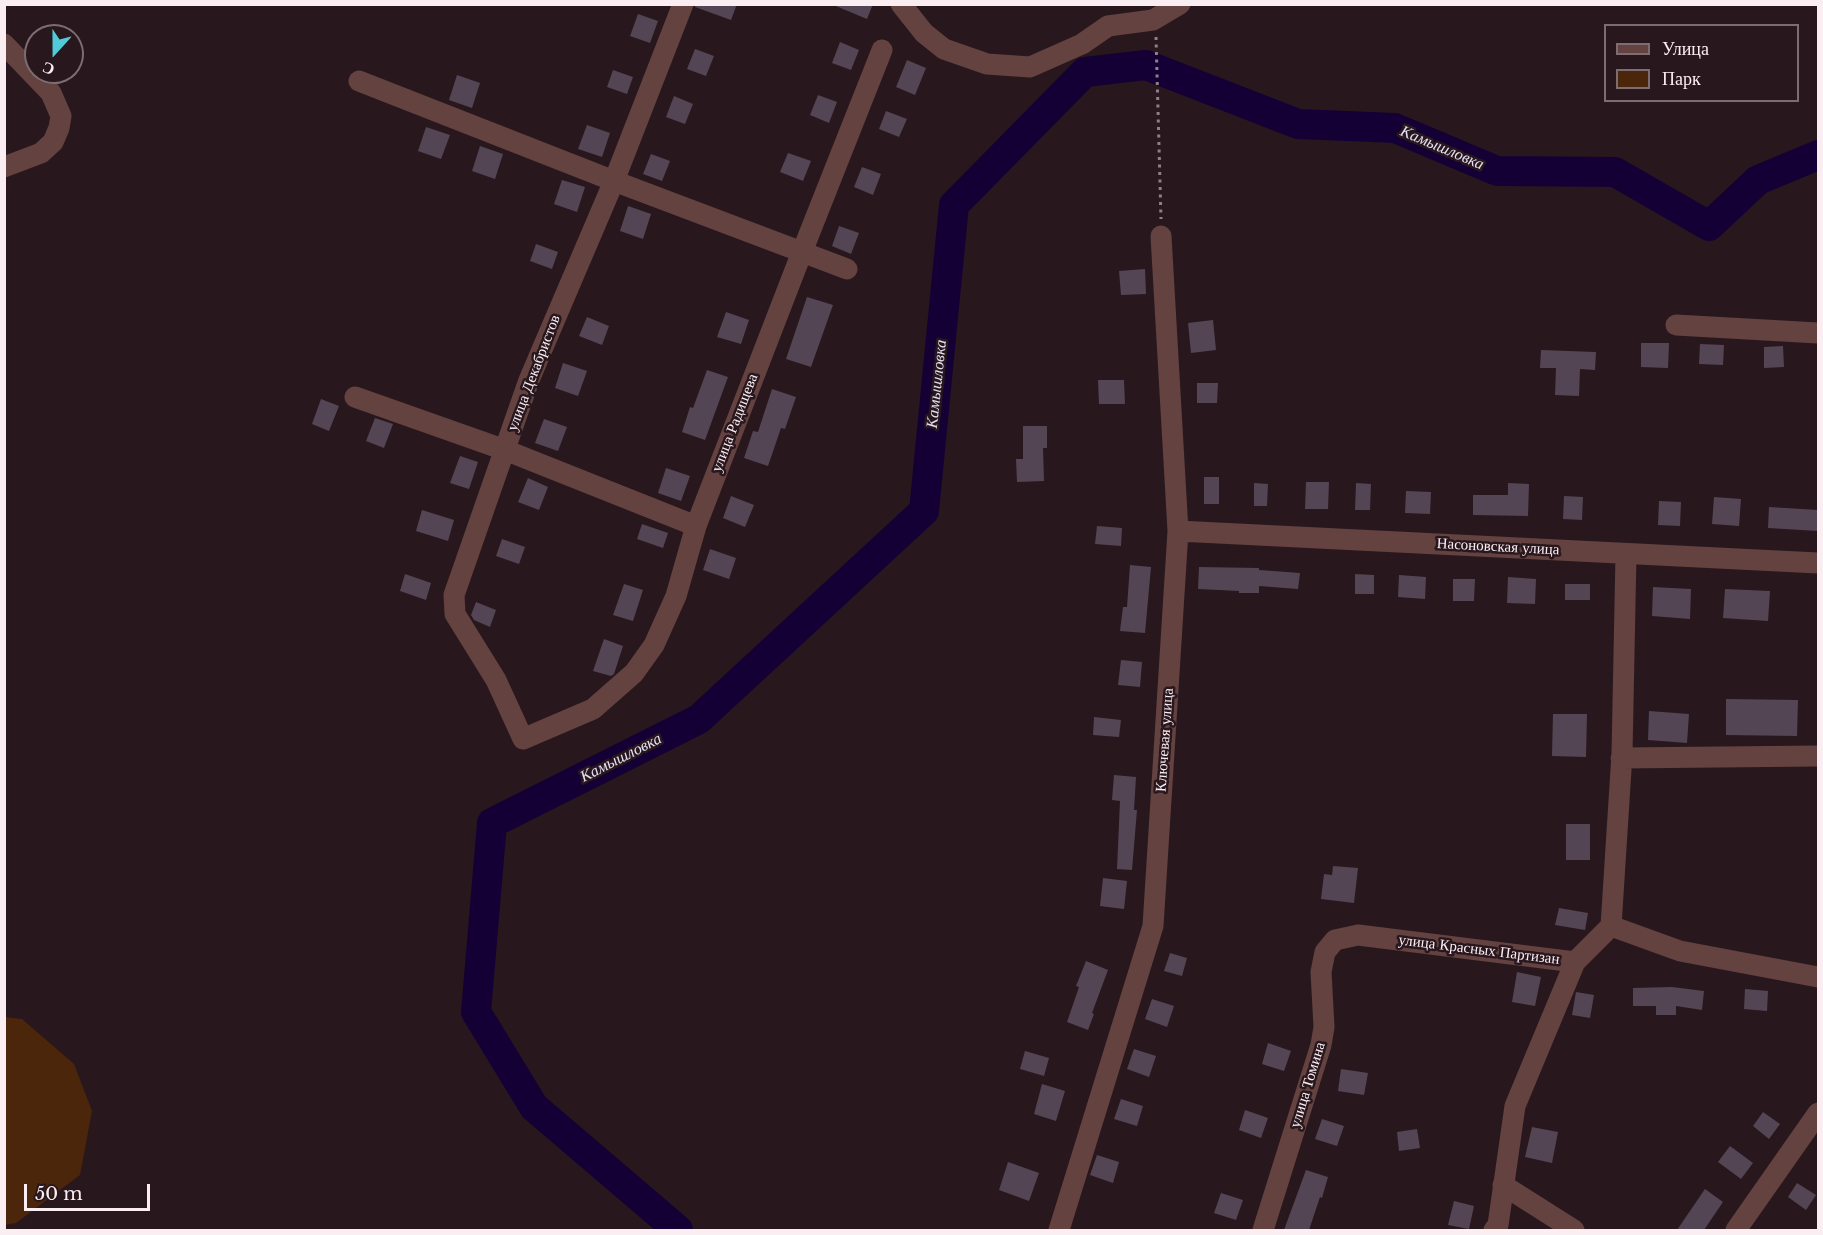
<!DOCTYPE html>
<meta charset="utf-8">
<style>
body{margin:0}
#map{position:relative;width:1823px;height:1235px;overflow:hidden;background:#29171e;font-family:"Libre Baskerville",serif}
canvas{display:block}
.frame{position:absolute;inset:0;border:6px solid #fbeef3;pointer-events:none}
.legend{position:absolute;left:1604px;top:24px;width:195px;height:78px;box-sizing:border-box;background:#29171e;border:2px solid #7d6d73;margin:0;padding:8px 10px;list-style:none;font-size:18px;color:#fbeef3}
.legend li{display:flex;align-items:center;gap:12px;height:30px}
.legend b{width:30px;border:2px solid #7d6d73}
.north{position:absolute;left:24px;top:24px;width:60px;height:60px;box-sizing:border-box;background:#29171e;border:2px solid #7d6d73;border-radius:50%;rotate:201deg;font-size:16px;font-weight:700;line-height:24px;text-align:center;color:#fbeef3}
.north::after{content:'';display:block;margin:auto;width:21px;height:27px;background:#52cbd9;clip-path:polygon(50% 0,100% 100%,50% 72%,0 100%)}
.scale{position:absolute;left:24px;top:1184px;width:126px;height:27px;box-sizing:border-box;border:3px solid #fbeef3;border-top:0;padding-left:8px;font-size:18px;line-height:21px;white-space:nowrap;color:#fbeef3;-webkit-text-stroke:4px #29171e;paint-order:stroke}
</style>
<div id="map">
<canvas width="1823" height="1235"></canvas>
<div class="frame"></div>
<ul class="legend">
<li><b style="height:8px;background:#634240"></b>Улица</li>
<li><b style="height:16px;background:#4b260a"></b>Парк</li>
</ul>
<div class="north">С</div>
<div class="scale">50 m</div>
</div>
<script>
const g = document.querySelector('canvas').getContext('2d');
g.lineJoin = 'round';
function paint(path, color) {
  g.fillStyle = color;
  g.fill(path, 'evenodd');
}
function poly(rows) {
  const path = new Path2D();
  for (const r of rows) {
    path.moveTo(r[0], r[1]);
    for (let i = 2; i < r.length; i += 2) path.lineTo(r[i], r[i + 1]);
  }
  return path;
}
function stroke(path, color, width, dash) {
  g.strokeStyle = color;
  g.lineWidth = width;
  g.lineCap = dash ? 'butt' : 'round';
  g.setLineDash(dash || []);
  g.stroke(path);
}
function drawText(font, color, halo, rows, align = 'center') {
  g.font = font + ' "Libre Baskerville",serif';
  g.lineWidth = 5;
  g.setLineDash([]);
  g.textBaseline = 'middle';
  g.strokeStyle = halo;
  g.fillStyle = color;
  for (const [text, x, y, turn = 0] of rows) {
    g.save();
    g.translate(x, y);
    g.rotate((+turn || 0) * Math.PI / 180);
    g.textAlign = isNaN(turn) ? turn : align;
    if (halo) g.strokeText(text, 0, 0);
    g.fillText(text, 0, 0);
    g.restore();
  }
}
const green = poly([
 [5,1017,22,1019,74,1064,92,1111,80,1175,16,1223,5,1225]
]);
const river = poly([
 [678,1230,534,1107,476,1012,492,823,699,719,924,511,954,205,1085,72,1146,65,1298,124,1395,128,1497,171,1615,172,1709,226,1758,180,1818,155]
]);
const building = poly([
 [695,4,737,4,731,20,695,7],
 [831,4,873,4,867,19],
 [638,14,658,21,650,43,630,36],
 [840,42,859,50,851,70,832,63],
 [695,49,714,56,706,76,687,69],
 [907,60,926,68,915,95,896,87],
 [613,70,633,77,627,94,607,87],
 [457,75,480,83,472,108,449,100],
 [818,95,837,102,829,123,810,115],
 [674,96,693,104,685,124,666,117],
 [886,111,907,119,899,137,879,129],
 [587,125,610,133,602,157,578,149],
 [426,127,450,135,441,159,418,151],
 [480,146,503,154,495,179,472,171],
 [788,153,811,161,803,181,780,172],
 [651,154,670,161,662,181,643,174],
 [862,167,881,174,873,195,854,187],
 [562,180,585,187,577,212,554,204],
 [628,206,651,214,643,239,620,231],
 [839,226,859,233,851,254,832,246],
 [536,244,558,252,552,269,530,261],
 [1145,269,1146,294,1121,295,1119,271],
 [807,297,833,305,811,367,786,359],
 [726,312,749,320,741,344,717,337],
 [587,317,609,326,602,345,579,336],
 [1213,320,1216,350,1191,353,1188,323],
 [1641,343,1669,343,1668,368,1641,367],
 [1700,344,1724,345,1723,365,1699,364],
 [1783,346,1784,367,1764,368,1764,347],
 [1541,350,1596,352,1595,370,1580,369,1579,396,1555,395,1556,368,1540,368],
 [563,363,587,371,578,396,555,388],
 [707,370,728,377,705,440,682,432,690,407,693,408],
 [1098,380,1124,380,1125,404,1099,404],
 [1197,383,1218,383,1217,403,1197,403],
 [772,389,796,397,785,429,781,428,768,466,744,458,753,431,758,432],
 [321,399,339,406,329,431,312,424],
 [375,418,393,424,384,448,366,441],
 [544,419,567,427,558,451,535,443],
 [1023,426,1047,426,1047,448,1043,448,1044,481,1017,482,1016,459,1023,459],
 [460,456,478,462,469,489,450,483],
 [666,468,690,476,681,501,658,493],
 [1204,477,1219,477,1219,504,1204,504],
 [528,478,548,487,539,510,518,502],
 [1306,482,1329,482,1328,509,1305,509],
 [1254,483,1268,484,1267,506,1254,506],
 [1356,483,1371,484,1370,510,1355,510],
 [1508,483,1529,484,1528,516,1473,515,1473,495,1508,495],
 [1406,491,1431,492,1430,514,1405,513],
 [731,496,754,505,745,527,723,518],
 [1564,496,1583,497,1582,520,1563,519],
 [1714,497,1741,499,1739,526,1712,524],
 [1659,501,1681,502,1680,526,1658,525],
 [1769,507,1818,510,1818,531,1768,528],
 [422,510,454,520,448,541,416,531],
 [642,524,668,533,663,548,637,539],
 [1097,526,1122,528,1121,546,1095,544],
 [502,539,525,547,519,564,496,556],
 [710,549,736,558,729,579,703,570],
 [1130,565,1151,567,1145,633,1120,631,1123,607,1127,607],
 [1199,567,1259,568,1259,570,1300,573,1298,589,1259,586,1259,593,1239,593,1239,591,1198,589],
 [405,574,431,583,426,600,400,591],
 [1355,574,1374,575,1374,594,1355,594],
 [1399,575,1426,577,1425,599,1398,597],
 [1508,577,1536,579,1535,604,1507,603],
 [1453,579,1475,579,1474,601,1453,601],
 [624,584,643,590,633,621,613,615],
 [1565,584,1590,584,1590,600,1565,600],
 [1653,587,1691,589,1690,619,1652,616],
 [1725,589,1770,591,1768,621,1723,618],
 [476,602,496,610,490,627,474,620,471,615],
 [604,639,623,646,614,674,611,676,593,671],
 [1121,660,1142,662,1140,687,1118,685],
 [1726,699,1798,700,1797,736,1726,735],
 [1649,711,1689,714,1687,743,1648,740],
 [1553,714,1587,714,1586,757,1552,756],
 [1094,717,1121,720,1119,737,1093,735],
 [1114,775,1136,777,1134,810,1137,810,1132,870,1117,869,1120,801,1112,800],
 [1566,824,1590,824,1590,860,1566,860],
 [1333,866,1358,868,1354,903,1321,899,1324,874,1332,875],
 [1103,878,1127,881,1124,909,1100,906],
 [1559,908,1588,913,1585,930,1555,925],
 [1170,953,1187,958,1182,976,1164,971],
 [1086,961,1108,970,1092,1013,1094,1014,1088,1030,1067,1022,1079,987,1076,986],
 [1517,972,1541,977,1535,1006,1512,1002],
 [1672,987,1704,991,1702,1010,1676,1006,1676,1015,1656,1015,1656,1006,1633,1006,1633,988],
 [1745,989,1768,991,1767,1011,1744,1009],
 [1576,992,1594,995,1590,1018,1572,1015],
 [1152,999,1174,1006,1167,1027,1145,1019],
 [1268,1043,1291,1051,1284,1071,1262,1064],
 [1134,1049,1156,1056,1149,1077,1127,1069],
 [1025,1051,1049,1058,1044,1076,1020,1069],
 [1341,1069,1368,1073,1364,1095,1338,1091],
 [1042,1084,1065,1091,1056,1121,1034,1114],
 [1121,1099,1143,1106,1137,1126,1114,1119],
 [1245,1110,1268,1118,1261,1138,1239,1130],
 [1763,1112,1780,1124,1769,1139,1753,1126],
 [1322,1119,1344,1126,1337,1146,1315,1139],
 [1532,1127,1558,1132,1552,1163,1525,1157],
 [1417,1129,1420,1148,1399,1151,1397,1132],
 [1730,1146,1753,1163,1741,1179,1718,1162],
 [1097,1155,1119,1162,1113,1183,1090,1175],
 [1008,1162,1039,1173,1029,1201,999,1190],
 [1306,1170,1328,1177,1322,1198,1320,1197,1309,1230,1284,1230],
 [1797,1183,1816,1195,1806,1210,1788,1197],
 [1705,1189,1723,1202,1704,1230,1677,1230],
 [1221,1193,1243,1200,1236,1220,1214,1213],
 [1454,1201,1474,1206,1469,1229,1448,1225]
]);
const path = poly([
 [1156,37,1161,219]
]);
const minor = poly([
 [683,4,614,181,529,380,454,595,455,614,496,680,523,739,593,709,634,673,654,645,676,596,696,526,802,252,882,50],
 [901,4,924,33,944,49,987,64,1030,67,1082,44,1108,26,1153,20,1180,4],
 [4,44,51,93,61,116,59,128,53,142,41,153,4,167],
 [359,81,614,181,847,269],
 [1676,325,1818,333],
 [355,397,505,450,696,526],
 [1178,531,1818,563],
 [1621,758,1818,756],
 [1611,926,1622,754,1626,554],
 [1503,1185,1574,1230],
 [1059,1230,1153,926,1178,531,1161,236],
 [1263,1230,1321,1045,1324,1027,1321,972,1325,952,1335,940,1358,935,1575,962,1611,926,1680,951,1818,977],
 [1494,1230,1498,1225,1515,1106,1575,962],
 [1736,1230,1818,1113]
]);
const streetNames = [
 ["улица Декабристов",534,373,-69],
 ["улица Радищева",735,423,-69],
 ["Насоновская улица",1498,547,3],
 ["Ключевая улица",1165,740,-86],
 ["улица Красных Партизан",1479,950,7],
 ["улица Томина",1308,1085,-73]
];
const waterNames = [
 ["Камышловка",1442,148,23],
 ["Камышловка",937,384,-84],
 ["Камышловка",621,758,-27]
];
paint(green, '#4b260a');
stroke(river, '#150035', 30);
paint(building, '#544554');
stroke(path, '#8f8086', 3, [3, 4.5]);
stroke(minor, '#634240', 21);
drawText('15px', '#fbeef3', '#29171e', streetNames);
drawText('italic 16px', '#e4e1f4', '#29171e', waterNames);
</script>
